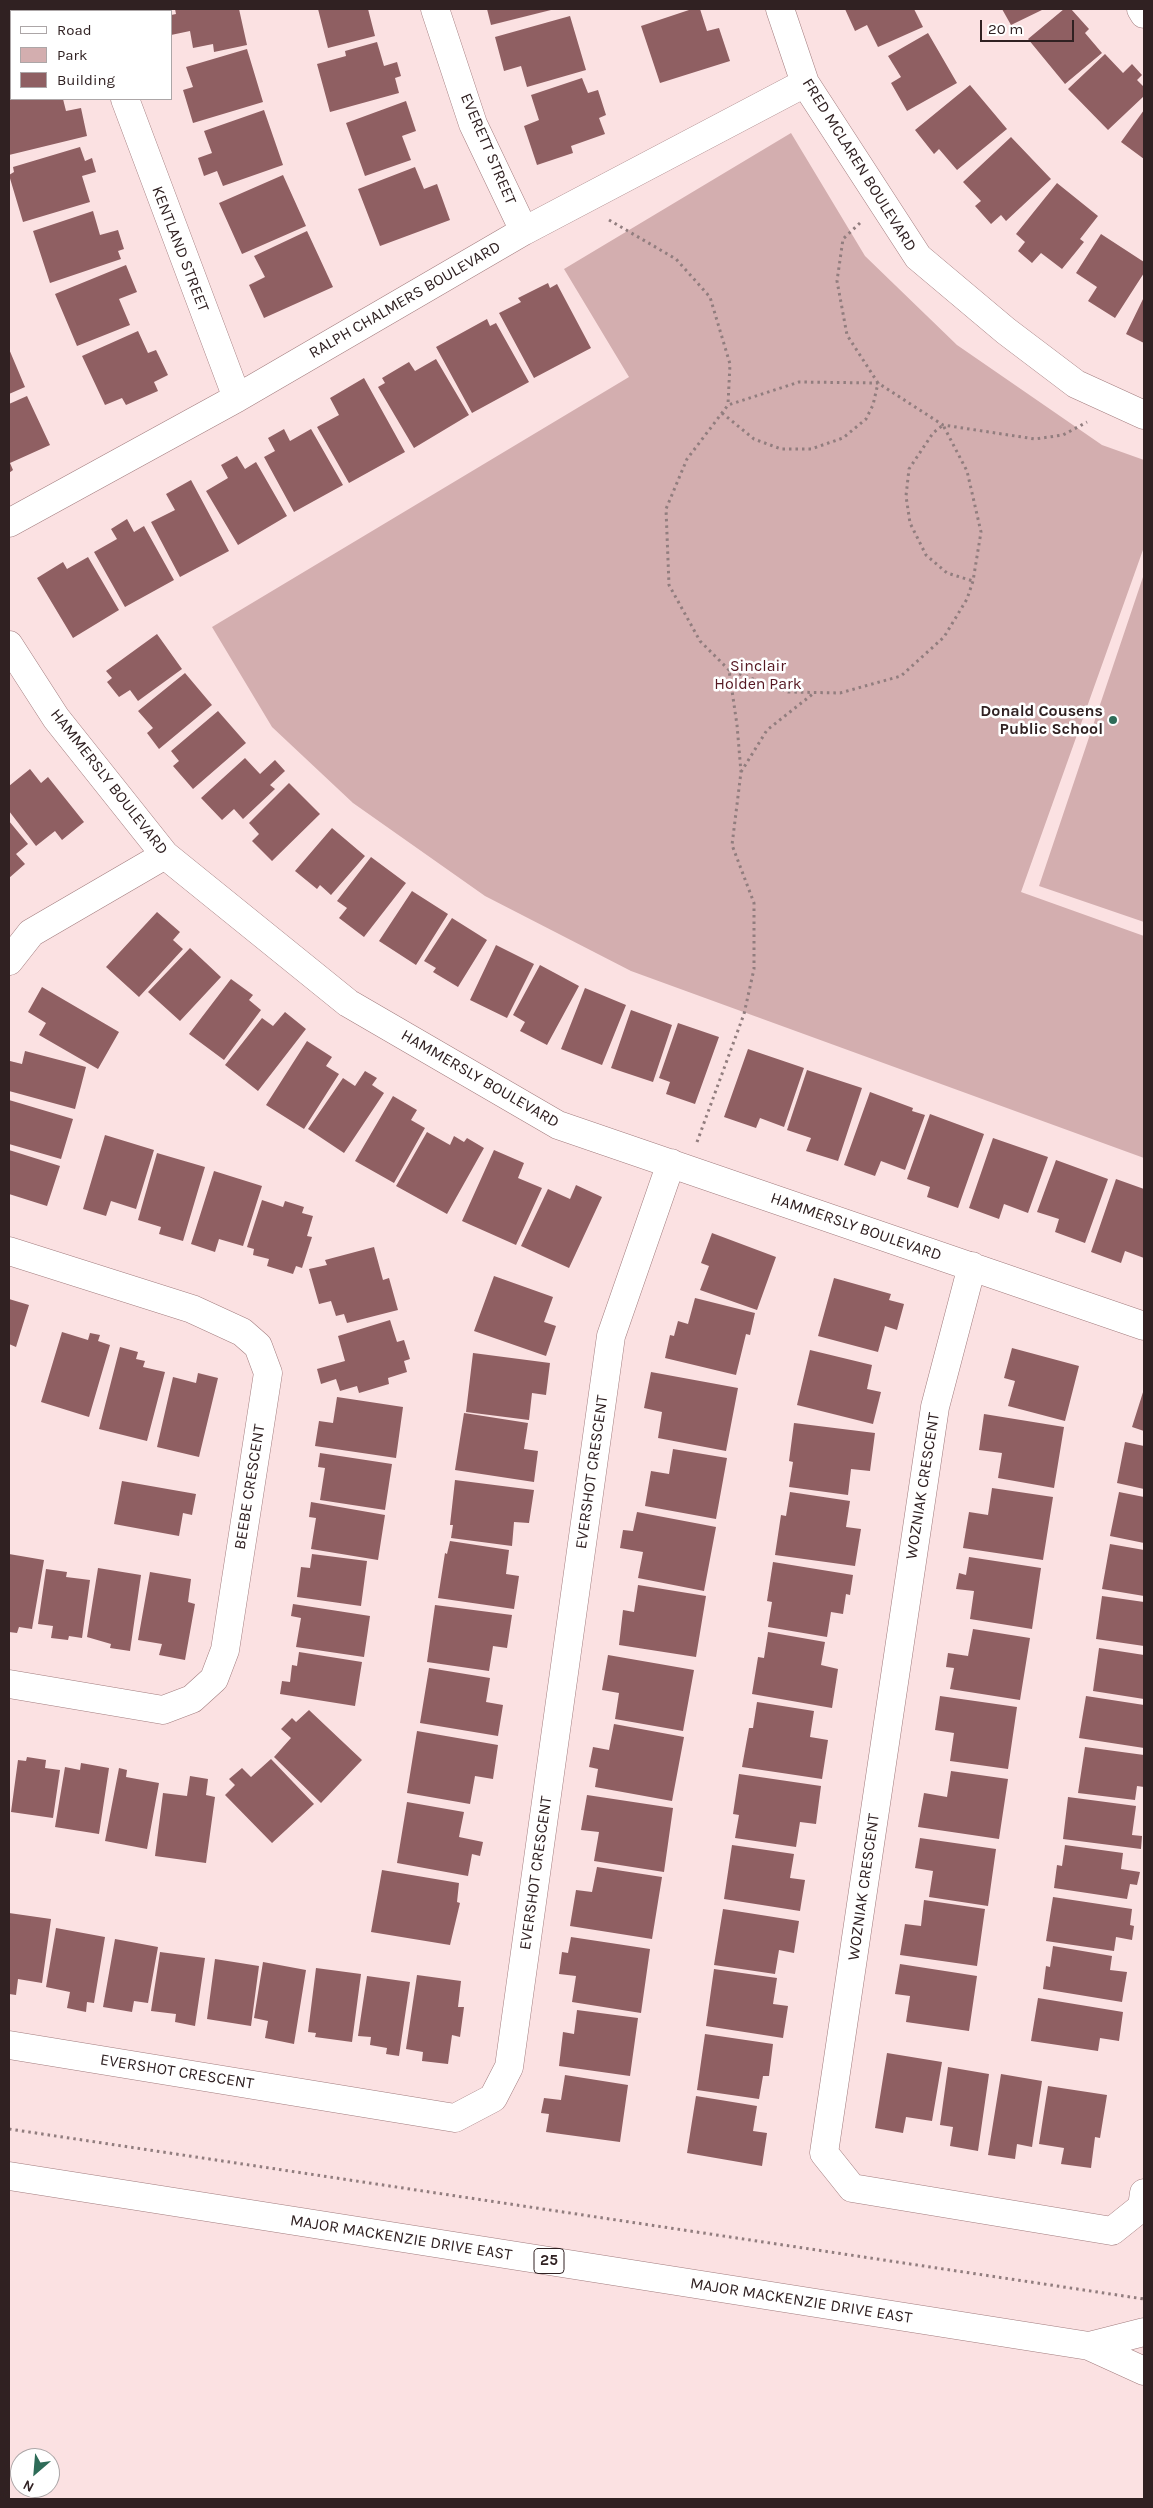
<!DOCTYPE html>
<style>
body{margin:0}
#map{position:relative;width:1153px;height:2508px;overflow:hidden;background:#fbe1e2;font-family:Karla,sans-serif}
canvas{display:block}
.frame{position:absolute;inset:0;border:10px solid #302122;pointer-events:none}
.legend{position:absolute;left:10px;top:10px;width:162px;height:90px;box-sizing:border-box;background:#fff;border:1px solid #aca6a7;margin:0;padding:6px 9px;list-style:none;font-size:15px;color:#302122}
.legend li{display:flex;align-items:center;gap:10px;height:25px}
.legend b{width:25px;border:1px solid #aca6a7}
.north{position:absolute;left:10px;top:2448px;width:50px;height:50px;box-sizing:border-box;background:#fff;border:1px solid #aca6a7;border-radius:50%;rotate:207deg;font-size:14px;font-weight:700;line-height:20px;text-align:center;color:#302122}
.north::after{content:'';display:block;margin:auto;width:18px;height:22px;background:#2e6c58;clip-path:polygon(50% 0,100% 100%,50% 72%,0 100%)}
.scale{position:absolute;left:980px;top:20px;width:94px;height:22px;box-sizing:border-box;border:2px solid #302122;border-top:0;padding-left:6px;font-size:15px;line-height:18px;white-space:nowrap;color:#302122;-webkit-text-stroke:4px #fff;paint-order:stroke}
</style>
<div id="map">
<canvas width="1153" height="2508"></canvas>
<div class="frame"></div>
<ul class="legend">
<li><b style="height:6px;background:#fff"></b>Road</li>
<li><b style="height:14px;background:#d3aeaf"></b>Park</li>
<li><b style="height:14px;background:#8f5f62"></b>Building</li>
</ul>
<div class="north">N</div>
<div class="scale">20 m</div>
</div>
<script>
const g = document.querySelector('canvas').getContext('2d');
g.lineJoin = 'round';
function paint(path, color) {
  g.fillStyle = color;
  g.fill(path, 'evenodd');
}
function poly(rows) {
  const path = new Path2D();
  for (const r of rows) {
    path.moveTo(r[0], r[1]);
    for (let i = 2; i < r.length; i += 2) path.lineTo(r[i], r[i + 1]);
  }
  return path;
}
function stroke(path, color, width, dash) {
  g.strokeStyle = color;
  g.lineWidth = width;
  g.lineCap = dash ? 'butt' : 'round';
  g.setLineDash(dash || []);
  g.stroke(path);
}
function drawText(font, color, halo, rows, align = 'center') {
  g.font = font + ' Karla,sans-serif';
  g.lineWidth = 5;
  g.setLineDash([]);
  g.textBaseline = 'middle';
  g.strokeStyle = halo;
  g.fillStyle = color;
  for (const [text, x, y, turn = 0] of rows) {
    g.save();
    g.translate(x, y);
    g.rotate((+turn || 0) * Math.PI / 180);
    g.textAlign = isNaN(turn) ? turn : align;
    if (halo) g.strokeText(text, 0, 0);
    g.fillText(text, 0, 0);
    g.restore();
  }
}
const green = poly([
 [791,133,865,256,957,345,1102,445,1144,460,1144,547,1021,892,1144,936,1144,1158,631,971,485,896,353,803,272,727,212,627,629,377,564,269],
 [1144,574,1144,922,1039,886]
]);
const building = poly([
 [9,9,51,9,52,11,11,11,11,19,9,19],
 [175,9,239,9,247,45,214,52,213,44,193,48,190,31,171,35,171,15,176,14],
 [318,9,368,9,375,36,328,48],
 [487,9,555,9,491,25],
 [692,9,700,9,707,31,719,28,730,61,660,83,641,26],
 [845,9,914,9,923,27,878,47,867,25,855,31],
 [1002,9,1044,9,1011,25],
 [1064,9,1071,9,1089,29,1085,33,1102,53,1065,84,1028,39],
 [570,16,586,70,527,87,521,66,504,71,495,37],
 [11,29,11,87,9,87,9,30],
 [928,33,957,83,907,111,891,83,901,77,888,56],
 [377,42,384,66,397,62,401,76,395,78,399,93,330,112,317,64,346,56,345,51],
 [247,49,263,102,193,123,183,90,193,87,186,67],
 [1105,54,1123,73,1132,64,1142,75,1137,80,1144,87,1144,96,1108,130,1068,89],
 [582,78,588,93,598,90,606,115,599,118,605,134,571,146,573,153,537,165,524,126,539,120,531,95],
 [970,85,1007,129,957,170,939,149,934,154,915,130],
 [9,98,63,99,66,111,81,108,87,136,9,155],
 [406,101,416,131,402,136,411,160,365,176,346,123],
 [264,110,283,165,223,186,217,171,204,176,198,158,212,153,204,131],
 [1144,110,1144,159,1121,142],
 [1011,137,1051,179,1006,221,1001,215,991,224,975,206,981,201,963,182],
 [80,147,85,161,92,158,96,172,82,176,90,202,23,222,9,175,14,172,13,167],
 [415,167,424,189,437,184,450,220,380,246,358,189],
 [283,175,306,226,242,254,219,203],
 [1057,183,1098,216,1080,239,1084,242,1062,269,1041,253,1032,263,1018,251,1025,242,1016,234],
 [93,211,100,235,118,230,124,249,118,251,121,259,50,283,33,231],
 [307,231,333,287,264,318,249,285,265,277,254,256],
 [1101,234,1144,262,1144,273,1115,318,1088,301,1097,287,1076,273],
 [126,265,137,292,119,299,130,325,77,346,55,294],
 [548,283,550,288,557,284,591,348,534,378,499,313,521,302,518,298],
 [1144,297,1144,343,1126,334],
 [487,319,490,326,496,323,529,382,472,413,436,347],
 [138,331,148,353,156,350,168,375,154,382,158,391,126,405,122,398,105,405,82,356],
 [9,349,25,387,9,394],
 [436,359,469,415,414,448,378,387,385,383,382,378,409,362,415,371],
 [364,378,405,452,349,483,317,427,339,415,330,398],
 [27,396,50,445,10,463,13,470,9,473,9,404],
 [284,429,290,441,311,429,343,485,294,512,264,457,275,451,268,438],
 [237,456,245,469,256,462,287,516,238,545,206,491,228,478,221,465],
 [191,480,229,551,180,577,151,522,175,510,166,494],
 [127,519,134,532,144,526,174,580,125,607,94,552,117,539,111,529],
 [88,557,119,610,73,638,37,578,63,562,67,569],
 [157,634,182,669,138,701,130,690,119,697,107,682,112,678,106,671],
 [185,673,212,705,159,749,147,733,153,728,138,711],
 [218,711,246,743,193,789,173,766,179,761,171,751],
 [245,758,260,774,275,760,285,771,270,785,275,789,243,819,234,809,222,820,201,798],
 [30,769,41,783,48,777,84,822,62,840,55,831,36,846,9,811,9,786],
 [289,783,320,814,272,861,252,841,259,834,249,823],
 [9,821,28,844,16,854,25,864,9,878],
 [332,828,365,856,331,895,320,885,317,889,295,871],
 [371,857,406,883,364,937,339,918,347,908,337,901],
 [412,891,448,914,416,965,379,941],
 [157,912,180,932,173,940,183,949,139,997,106,967],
 [452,918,487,940,458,987,433,972,436,968,424,961],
 [496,945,534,964,507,1018,470,1000],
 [190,948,221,977,180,1021,148,992],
 [540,965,579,986,547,1045,520,1031,525,1022,513,1015],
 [231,979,253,995,249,1000,261,1010,224,1060,189,1034],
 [42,987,119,1032,98,1069,39,1035,46,1023,28,1012],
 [585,988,626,1005,602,1065,561,1049],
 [631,1010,672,1025,653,1082,611,1068],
 [285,1012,306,1029,258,1091,225,1065,262,1018,273,1026],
 [678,1023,719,1037,695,1104,666,1094,670,1082,659,1078],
 [307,1041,332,1057,326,1066,339,1074,304,1129,266,1105],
 [748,1049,804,1068,784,1127,760,1118,756,1128,724,1117],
 [25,1051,86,1067,75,1109,9,1091,10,1061,22,1064],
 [807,1070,862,1088,838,1161,806,1151,811,1138,787,1130],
 [365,1071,377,1078,372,1085,384,1093,344,1153,308,1129,343,1078,355,1086],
 [870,1092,913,1108,912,1111,925,1115,905,1170,881,1161,875,1176,844,1165],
 [393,1096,417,1110,411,1120,425,1128,394,1183,355,1161],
 [9,1100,73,1119,61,1159,9,1144],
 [930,1114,984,1134,958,1208,927,1197,930,1187,907,1179],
 [427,1132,450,1145,454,1136,464,1142,467,1138,484,1148,447,1214,396,1186],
 [105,1135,154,1150,136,1209,111,1201,106,1216,83,1209],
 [993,1138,1048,1157,1028,1213,1004,1204,999,1219,969,1208],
 [9,1150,60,1166,47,1206,9,1194],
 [494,1150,524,1163,518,1178,542,1188,516,1245,462,1221],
 [157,1153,205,1167,183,1241,159,1234,161,1227,138,1220],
 [1056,1160,1108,1179,1085,1243,1055,1232,1059,1219,1037,1212],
 [214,1171,262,1186,243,1246,219,1239,215,1252,191,1244],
 [1116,1179,1144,1189,1144,1258,1125,1251,1121,1263,1091,1252],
 [576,1185,602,1197,569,1268,521,1246,548,1189,570,1199],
 [262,1200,283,1207,285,1201,304,1207,302,1213,313,1216,307,1236,312,1237,302,1268,296,1266,293,1274,267,1266,269,1259,253,1255,254,1249,247,1247],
 [712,1233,776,1257,757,1310,700,1290,709,1266,701,1263],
 [374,1247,383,1280,389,1278,398,1310,347,1323,344,1314,336,1316,331,1301,319,1304,309,1269,327,1265,325,1260],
 [494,1276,553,1297,544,1322,556,1326,546,1356,474,1331],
 [834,1278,891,1294,889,1300,904,1304,897,1330,885,1326,878,1352,818,1336],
 [695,1298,755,1313,750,1335,746,1334,736,1375,665,1358,670,1335,674,1336,678,1321,688,1324],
 [9,1299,29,1305,16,1347,9,1344],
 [390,1320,397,1342,404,1340,410,1359,404,1361,407,1372,388,1378,389,1384,359,1393,357,1386,340,1391,336,1379,321,1384,317,1369,345,1361,338,1336],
 [62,1332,88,1340,90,1333,100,1335,98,1341,110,1345,89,1417,41,1402],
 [120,1347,138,1352,136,1359,145,1361,143,1367,165,1372,147,1441,99,1429],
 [1012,1348,1079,1366,1065,1421,1008,1406,1015,1381,1004,1378],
 [810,1350,872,1365,867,1389,881,1392,873,1424,797,1405],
 [473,1353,550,1363,546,1395,532,1393,529,1420,466,1412],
 [651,1372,738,1388,726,1451,658,1438,662,1412,644,1408],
 [198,1373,218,1378,199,1457,157,1447,173,1377,196,1383],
 [1144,1389,1144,1431,1132,1427],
 [337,1397,403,1407,396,1458,315,1446,319,1421,333,1423],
 [464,1413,528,1423,524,1449,538,1451,534,1482,455,1470],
 [984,1414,1064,1427,1054,1488,998,1478,1002,1453,979,1450],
 [794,1423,875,1433,870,1471,851,1469,848,1495,789,1487,793,1462,789,1461],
 [1125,1442,1144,1446,1144,1489,1117,1483],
 [673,1449,727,1458,716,1519,645,1506,651,1471,669,1474],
 [320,1453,392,1464,385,1510,320,1500,325,1468,318,1467],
 [455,1480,534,1490,529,1523,514,1522,512,1546,451,1538,453,1525,450,1525],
 [122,1481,196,1494,192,1515,183,1513,179,1536,114,1524],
 [992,1488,1053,1497,1043,1560,963,1548,969,1512,988,1515],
 [790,1492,850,1501,846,1527,861,1529,855,1566,775,1555,781,1515,786,1516],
 [1119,1492,1144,1497,1144,1543,1110,1536],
 [311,1502,385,1515,378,1560,311,1549,316,1518,309,1517],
 [637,1512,716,1527,704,1591,638,1578,643,1552,620,1548,623,1530,633,1531],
 [450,1541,509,1550,506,1574,519,1576,514,1609,438,1598,445,1553,447,1554],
 [1110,1544,1144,1550,1144,1596,1102,1589],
 [9,1554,44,1560,32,1629,19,1627,17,1633,9,1632],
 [312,1554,367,1561,361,1606,297,1597,301,1567,310,1568],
 [969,1557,1041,1568,1032,1629,970,1619,974,1591,956,1589,959,1573,966,1575],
 [773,1562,853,1575,850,1595,846,1594,843,1614,831,1612,827,1637,768,1627,772,1602,767,1601],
 [98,1568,141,1575,130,1651,110,1648,111,1644,87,1637],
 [46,1569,67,1572,66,1577,90,1580,82,1638,69,1636,68,1640,51,1638,53,1626,38,1624],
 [150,1572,191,1579,188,1602,195,1604,185,1660,159,1655,162,1644,138,1640],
 [638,1585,706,1596,696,1657,619,1645,623,1610,634,1612],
 [1102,1596,1144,1602,1144,1646,1096,1639],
 [293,1604,370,1616,364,1657,296,1647,301,1618,291,1616],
 [435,1605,512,1615,507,1648,493,1646,489,1671,427,1662],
 [973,1629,1030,1638,1020,1700,950,1689,954,1668,946,1667,948,1653,968,1656],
 [768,1632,825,1642,821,1665,838,1669,832,1708,752,1694,758,1657,764,1658],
 [1099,1648,1144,1655,1144,1699,1093,1691],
 [299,1652,362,1662,355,1706,280,1694,282,1681,290,1682,292,1665,297,1666],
 [608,1655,694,1670,683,1731,615,1719,619,1693,602,1690],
 [429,1668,490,1678,486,1702,503,1705,498,1736,420,1723],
 [940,1696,1017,1707,1008,1769,950,1761,954,1733,935,1730],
 [1086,1696,1144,1705,1144,1748,1079,1738],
 [757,1702,814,1711,810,1737,828,1740,822,1779,742,1767,749,1728,753,1728],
 [309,1710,362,1760,321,1803,274,1757,291,1738,281,1729,292,1718,296,1722],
 [614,1724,684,1737,672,1801,595,1787,598,1769,589,1767,593,1747,609,1750],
 [417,1731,498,1745,493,1779,475,1776,470,1804,407,1793],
 [1085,1747,1144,1755,1144,1787,1137,1786,1135,1800,1078,1793],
 [27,1757,46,1760,45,1768,60,1770,53,1818,11,1812,18,1760,26,1761],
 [271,1759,314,1804,272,1843,225,1795,235,1785,229,1779,242,1768,251,1777],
 [81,1763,109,1768,99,1834,55,1827,65,1767,80,1770],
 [119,1768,127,1770,126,1777,159,1783,147,1849,105,1841],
 [951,1771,1008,1779,999,1839,918,1827,924,1793,947,1797],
 [739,1774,821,1786,816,1824,800,1822,796,1847,735,1838,739,1815,733,1814],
 [190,1776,208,1779,206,1795,215,1797,206,1863,155,1856,163,1793,187,1796],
 [587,1795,673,1808,664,1872,594,1861,599,1832,581,1830],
 [1068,1797,1136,1806,1132,1835,1142,1836,1141,1849,1063,1839],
 [407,1802,464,1812,459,1837,483,1842,480,1856,472,1854,468,1876,397,1863],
 [920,1838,996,1849,988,1906,929,1897,933,1871,915,1868],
 [732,1845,794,1854,790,1878,805,1880,800,1911,724,1899],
 [1065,1845,1123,1853,1121,1869,1140,1872,1137,1885,1130,1884,1127,1899,1054,1888,1057,1865,1062,1866],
 [597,1867,662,1877,652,1939,570,1926,576,1890,592,1892],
 [382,1870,459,1883,457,1902,460,1903,450,1945,371,1932],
 [1053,1897,1132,1909,1130,1925,1134,1926,1132,1940,1116,1937,1114,1951,1046,1941],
 [924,1900,985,1909,977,1966,900,1955,905,1924,921,1926],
 [723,1909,799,1921,794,1953,779,1950,775,1974,714,1965],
 [9,1913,51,1919,42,1983,18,1979,16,1995,9,1994],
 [56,1928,105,1937,94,2003,87,2002,86,2012,67,2008,70,1992,46,1987],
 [571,1937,650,1949,641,2013,572,2002,576,1976,559,1974,562,1952,568,1953],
 [115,1939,158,1947,148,2003,134,2001,132,2012,103,2007],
 [1053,1946,1112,1956,1110,1970,1127,1972,1122,2002,1043,1989,1046,1966,1050,1967],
 [160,1952,205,1958,195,2026,175,2022,176,2014,151,2011],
 [215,1959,259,1966,251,2026,207,2019],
 [263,1962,306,1970,294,2044,265,2038,268,2021,254,2018],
 [900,1964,977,1976,969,2031,906,2022,910,1996,895,1994],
 [316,1968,361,1974,352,2042,315,2037,316,2033,308,2032],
 [714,1969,777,1978,773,2004,788,2006,783,2038,706,2026],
 [417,1975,461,1981,458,2007,464,2007,460,2037,452,2035,448,2064,422,2061,423,2052,406,2049],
 [367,1976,410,1982,399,2056,386,2054,387,2048,370,2045,371,2037,358,2036],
 [1038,1998,1123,2012,1119,2041,1100,2038,1098,2051,1031,2041],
 [577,2010,638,2018,630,2076,559,2066,563,2032,574,2034],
 [705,2034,773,2044,769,2076,763,2076,759,2099,697,2090],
 [887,2053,942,2062,932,2121,906,2117,903,2133,875,2128],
 [948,2067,989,2074,978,2151,950,2146,953,2127,940,2125],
 [1001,2074,1042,2081,1032,2147,1017,2144,1015,2159,988,2155],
 [565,2075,628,2085,620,2142,546,2132,549,2114,541,2113,544,2098,561,2100],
 [1048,2086,1107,2095,1100,2138,1095,2137,1091,2168,1061,2164,1064,2148,1039,2144],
 [696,2096,757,2106,753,2131,767,2133,762,2166,687,2153]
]);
const path = poly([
 [609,220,676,259,710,297,730,364,728,404],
 [860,223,843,239,837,281,847,335,878,383,943,425,1035,439,1063,435,1087,422],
 [722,413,754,439,781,449,811,449,843,438,866,419,873,405,878,383,799,382,728,405,722,413,687,459,666,509,669,585,700,641,729,670,788,692,840,693,901,676,944,637,967,599,973,581,981,532,967,471,943,425,933,433,909,469,906,496,910,523,926,555,947,573,973,581],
 [741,772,767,730,814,693],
 [697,1142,744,1014,754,969,754,903,732,845,741,772,737,725,729,670],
 [9,2129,1144,2299]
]);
const minor = poly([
 [103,9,104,11],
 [435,9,473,124,524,231],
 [780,9,805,83,918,257,1006,331,1076,384,1144,415],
 [1141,9,1144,14],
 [125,99,237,398],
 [9,523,237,398,524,231,805,83],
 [9,645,56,718,165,855,348,1003,558,1125,1144,1326],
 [9,961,31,933,165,855],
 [9,1251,192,1309,242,1332,258,1346,268,1373,225,1650,214,1679,192,1699,163,1710,9,1684],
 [972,1266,935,1407,824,2153,852,2188,1112,2231,1142,2207,1144,2193],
 [9,2045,455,2118,493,2098,509,2067,611,1336,671,1163]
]);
const primary = poly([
 [9,2176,1089,2346,1144,2371],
 [1089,2346,1144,2332]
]);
const markers = [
 [1113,720,5,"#2e6c58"]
];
const shields = [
 [549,2261,30]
];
const shieldNames = [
 ["25",549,2261]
];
const streetNames = [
 ["EVERETT STREET",488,149,67],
 ["FRED MCLAREN BOULEVARD",859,165,58],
 ["KENTLAND STREET",180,249,69],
 ["RALPH CHALMERS BOULEVARD",405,300,-30],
 ["HAMMERSLY BOULEVARD",109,782,52],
 ["HAMMERSLY BOULEVARD",480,1079,30],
 ["HAMMERSLY BOULEVARD",856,1227,19],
 ["EVERSHOT CRESCENT",592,1472,-82],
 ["WOZNIAK CRESCENT",923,1486,-81],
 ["BEEBE CRESCENT",250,1487,-81],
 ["EVERSHOT CRESCENT",536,1873,-82],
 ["WOZNIAK CRESCENT",864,1887,-82],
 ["EVERSHOT CRESCENT",177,2072,9],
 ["MAJOR MACKENZIE DRIVE EAST",401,2238,9],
 ["MAJOR MACKENZIE DRIVE EAST",801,2301,9]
];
const parkNames = [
 ["Sinclair",758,666],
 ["Holden Park",758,684]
];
const poiNames = [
 ["Donald Cousens",1103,711],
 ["Public School",1103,729]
];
paint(green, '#d3aeaf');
paint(building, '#8f5f62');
stroke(minor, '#a27c7e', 29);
stroke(primary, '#a27c7e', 29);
stroke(path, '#917d7e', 3, [2.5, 4]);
stroke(minor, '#fff', 28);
stroke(primary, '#fff', 28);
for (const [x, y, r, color] of markers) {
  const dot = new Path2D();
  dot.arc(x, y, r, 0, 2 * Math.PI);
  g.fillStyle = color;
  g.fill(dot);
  stroke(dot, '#fff', 2);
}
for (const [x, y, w] of shields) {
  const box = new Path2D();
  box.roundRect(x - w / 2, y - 12.5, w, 25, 4);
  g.fillStyle = '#fff';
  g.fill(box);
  stroke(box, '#302122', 1);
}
drawText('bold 15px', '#302122', null, shieldNames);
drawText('16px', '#302122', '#fff', streetNames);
drawText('16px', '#551721', '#fff', parkNames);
drawText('bold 16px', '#302122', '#fff', poiNames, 'right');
</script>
